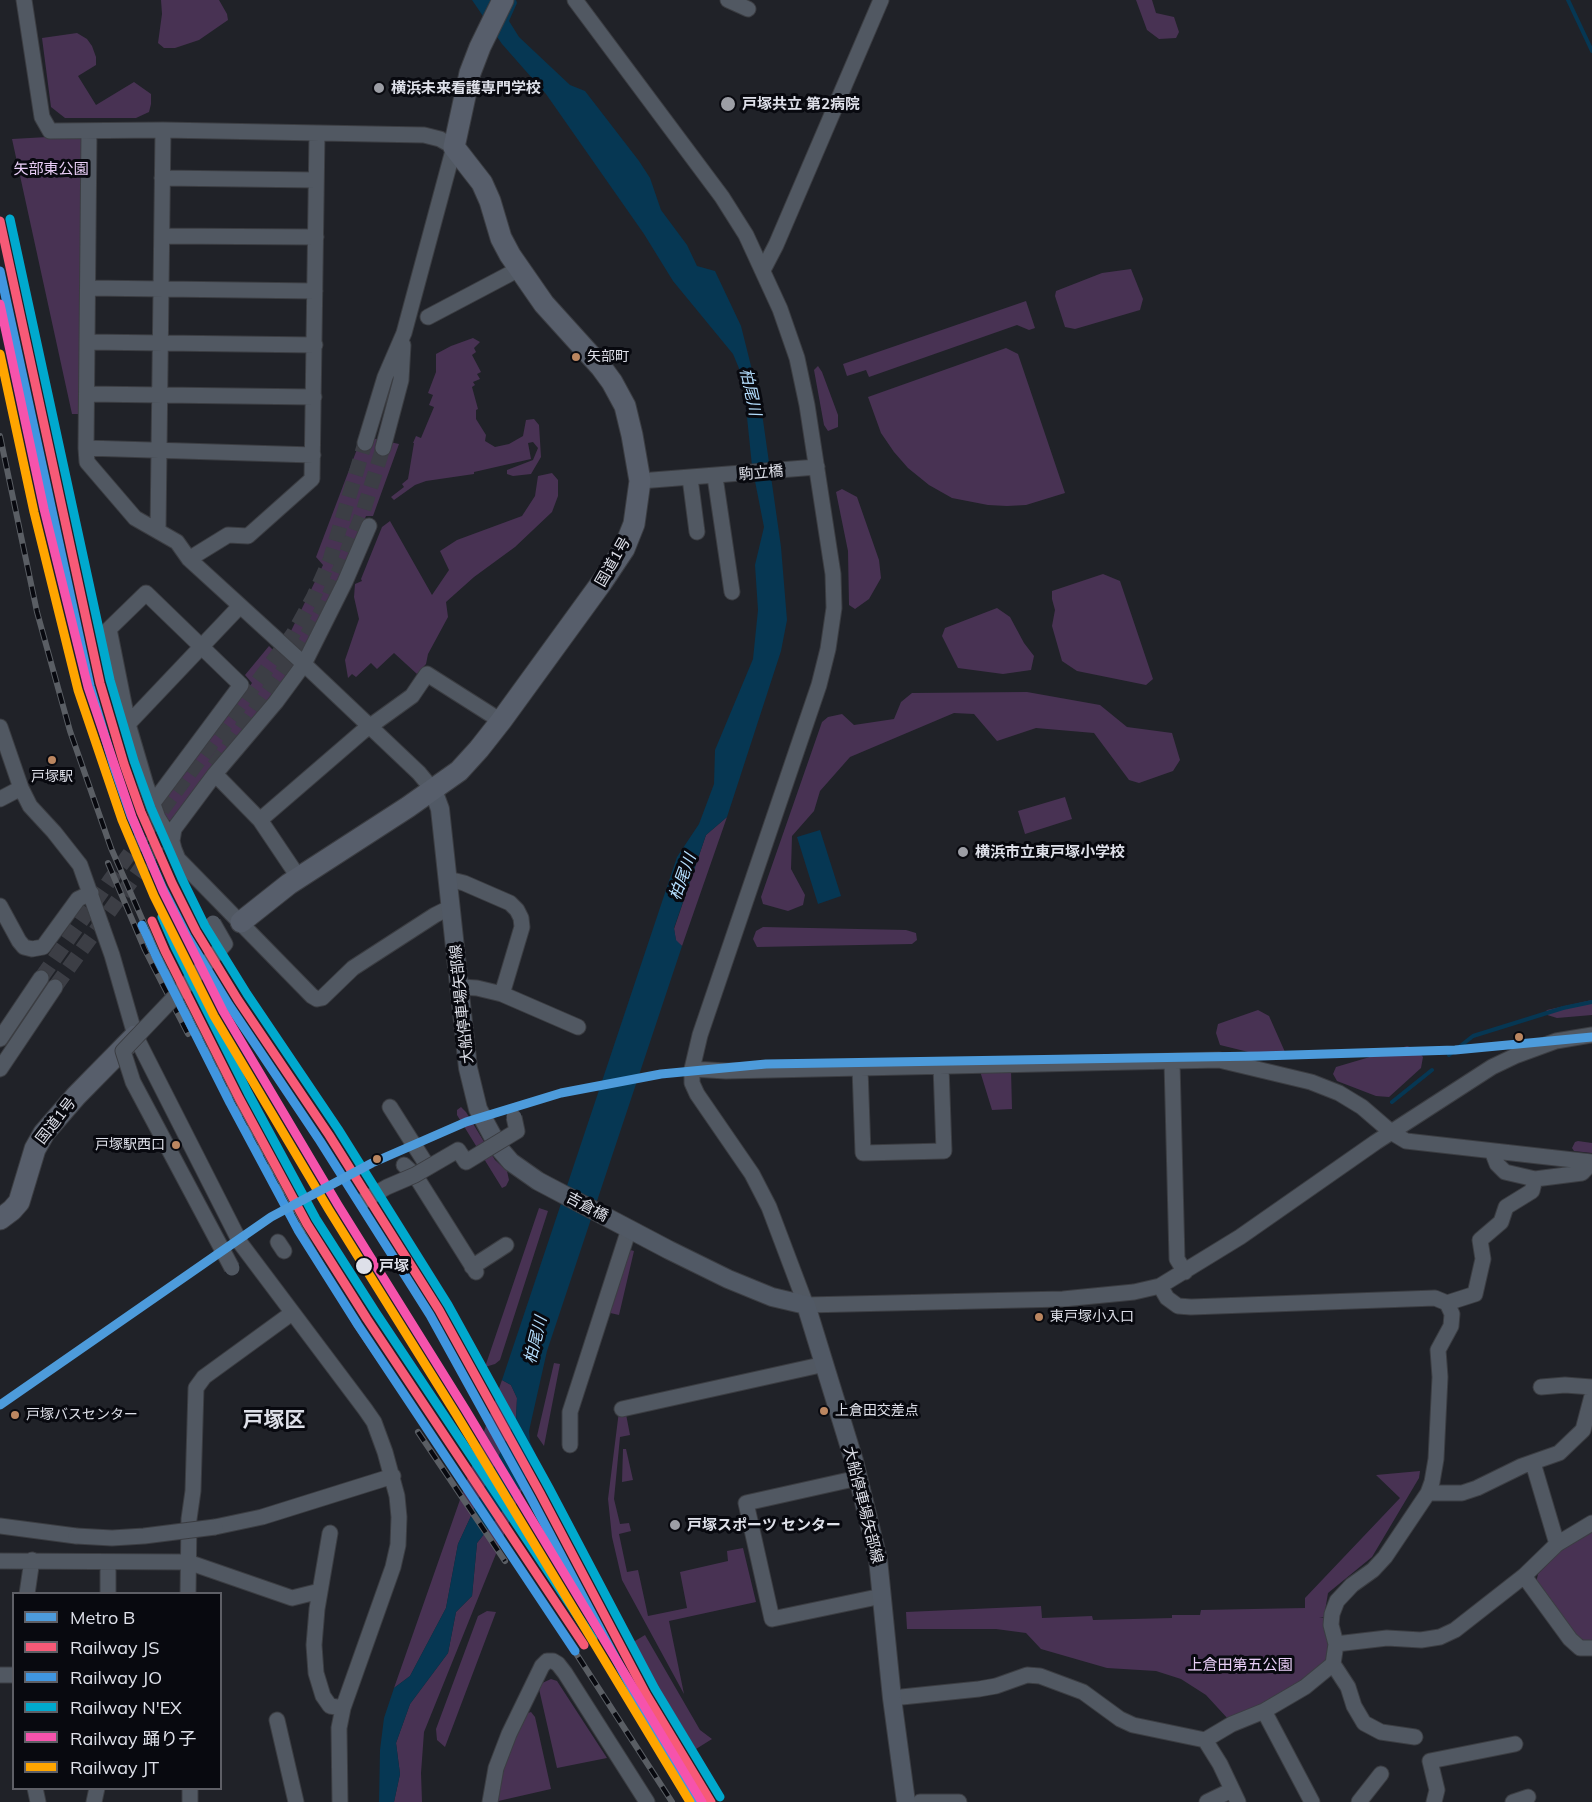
<!DOCTYPE html>
<meta charset="utf-8">
<style>
body{margin:0}
#map{position:relative;width:1592px;height:1802px;overflow:hidden;background:#202228;font-family:Mulish,"Noto Sans JP",sans-serif}
canvas{display:block}
.legend{position:absolute;left:12px;top:1592px;width:210px;height:198px;box-sizing:border-box;background:#08090f;border:2px solid #5e5f66;margin:0;padding:8px 10px;list-style:none;font-size:18px;color:#dee0e9}
.legend li{display:flex;align-items:center;gap:12px;height:30px}
.legend b{width:30px;border:2px solid #5e5f66}
</style>
<div id="map">
<canvas width="1592" height="1802"></canvas>
<ul class="legend">
<li><b style="height:8px;background:#4d9bdb"></b>Metro B</li>
<li><b style="height:8px;background:#f75a77"></b>Railway JS</li>
<li><b style="height:8px;background:#4096e0"></b>Railway JO</li>
<li><b style="height:8px;background:#00a9ce"></b>Railway N'EX</li>
<li><b style="height:8px;background:#f653ac"></b>Railway 踊り子</li>
<li><b style="height:8px;background:#ffa500"></b>Railway JT</li>
</ul>
</div>
<script>
const g = document.querySelector('canvas').getContext('2d');
g.lineJoin = 'round';
function paint(path, color) {
  g.fillStyle = color;
  g.fill(path, 'evenodd');
}
function poly(rows) {
  const path = new Path2D();
  for (const r of rows) {
    path.moveTo(r[0], r[1]);
    for (let i = 2; i < r.length; i += 2) path.lineTo(r[i], r[i + 1]);
  }
  return path;
}
function stroke(path, color, width, dash) {
  g.strokeStyle = color;
  g.lineWidth = width;
  g.lineCap = dash ? 'butt' : 'round';
  g.setLineDash(dash || []);
  g.stroke(path);
}
function drawText(font, color, halo, rows, align = 'center') {
  g.font = font + ' Mulish,"Noto Sans JP",sans-serif';
  g.lineWidth = 6;
  g.setLineDash([]);
  g.textBaseline = 'middle';
  g.strokeStyle = halo;
  g.fillStyle = color;
  for (const [text, x, y, turn = 0] of rows) {
    g.save();
    g.translate(x, y);
    g.rotate((+turn || 0) * Math.PI / 180);
    g.textAlign = isNaN(turn) ? turn : align;
    if (halo) g.strokeText(text, 0, 0);
    g.fillText(text, 0, 0);
    g.restore();
  }
}
const green = poly([
 [161,0,219,0,227,14,228,20,199,40,175,48,164,48,158,43,162,14],
 [1136,0,1152,0,1156,13,1174,17,1179,32,1176,38,1159,39,1147,30],
 [77,33,87,39,92,46,96,57,96,65,78,76,96,105,134,82,151,94,151,104,149,112,136,118,65,118,51,107,42,38],
 [83,135,81,414,72,414,12,139],
 [1131,269,1143,299,1140,310,1075,329,1065,327,1055,296,1056,291,1102,273],
 [1026,301,1035,328,1029,330,1017,325,869,377,866,370,847,376,843,364],
 [473,338,480,342,474,348,476,352,472,355,481,372,477,374,480,379,473,382,475,385,472,387,478,409,476,410,476,419,486,435,485,441,495,447,509,444,523,436,526,420,534,419,539,425,541,457,531,474,513,476,507,474,507,470,533,460,538,448,533,442,528,443,531,459,474,472,474,474,426,481,415,485,394,500,391,497,404,487,402,484,408,479,414,443,413,443,416,436,421,438,434,407,429,405,433,395,428,393,436,372,436,354,451,346],
 [1006,348,1018,354,1065,493,1026,505,1007,506,988,505,952,498,929,485,908,468,894,452,881,433,868,397],
 [818,366,822,372,838,415,838,427,828,431,824,425,814,370],
 [362,436,399,444,373,516,366,516,341,577,308,644,303,646,292,637,291,631,323,565,316,557],
 [552,473,558,480,558,496,552,512,515,547,474,577,446,602,448,617,428,654,426,664,417,674,394,653,377,669,371,663,356,677,352,674,348,678,345,660,359,619,354,597,355,584,362,581,361,579,382,527,390,521,432,595,449,570,440,551,457,540,522,516,535,496,538,476],
 [842,489,857,497,879,560,881,578,869,599,855,609,849,605,848,551,836,492],
 [1103,574,1120,581,1153,679,1146,685,1077,671,1062,661,1052,626,1055,610,1052,599,1052,591],
 [997,608,1010,617,1024,643,1034,656,1031,670,1003,674,958,668,942,636,945,628],
 [269,646,286,663,288,674,171,820,167,820,161,805,252,683,245,675],
 [1027,692,1100,705,1127,727,1172,733,1180,760,1173,771,1139,783,1129,780,1094,733,1036,728,997,741,974,714,954,713,850,757,820,791,814,811,792,836,791,869,805,895,803,905,788,911,763,904,761,897,822,722,828,717,842,714,854,725,894,719,901,702,912,693],
 [1065,797,1072,819,1025,834,1018,811],
 [727,817,682,946,676,941,674,929,706,835],
 [763,927,906,930,916,933,917,940,912,944,757,947,753,939,756,931],
 [1592,1000,1592,1015,1557,1018,1544,1014,1547,1010],
 [1258,1010,1269,1016,1285,1052,1281,1060,1220,1045,1216,1033,1218,1024],
 [1407,1046,1416,1049,1423,1057,1421,1068,1389,1097,1376,1096,1337,1081,1333,1074,1336,1067],
 [1011,1070,1012,1109,992,1110,980,1071],
 [461,1107,466,1112,495,1160,507,1171,509,1180,506,1186,502,1188,457,1115,457,1110],
 [1578,1141,1592,1143,1592,1153,1574,1151,1572,1148,1575,1142],
 [539,1208,548,1211,500,1360,495,1364,485,1367],
 [627,1249,634,1251,619,1315,606,1312],
 [554,1363,560,1364,544,1446,537,1436],
 [502,1380,511,1385,517,1398,516,1419,458,1544,446,1608,410,1676,394,1688],
 [625,1409,630,1435,620,1437,614,1499,620,1524,629,1523,631,1531,619,1534,627,1572,638,1570,648,1616,687,1608,680,1572,728,1561,727,1551,743,1548,756,1602,669,1621,684,1694,622,1580,612,1537,608,1499,619,1411],
 [623,1449,626,1449,633,1480,622,1482],
 [1420,1471,1419,1478,1372,1557,1328,1593,1324,1617,1319,1617,1325,1618,1330,1646,1328,1661,1302,1683,1262,1705,1229,1720,1206,1695,1181,1679,1156,1671,1107,1668,1041,1649,1026,1633,996,1629,907,1629,906,1612,1041,1606,1042,1618,1092,1616,1093,1620,1172,1618,1172,1615,1200,1615,1201,1610,1305,1608,1305,1598,1400,1498,1376,1475],
 [525,1482,424,1732,421,1773,422,1802,394,1802,400,1774,396,1743,410,1704,448,1653,456,1612,472,1596,477,1543],
 [1592,1531,1592,1644,1583,1644,1571,1633,1536,1583,1538,1574,1562,1549],
 [487,1611,496,1612,445,1747,437,1740,436,1729,478,1616],
 [645,1635,700,1730,712,1739,696,1749,670,1706,663,1709,630,1644],
 [551,1679,557,1681,607,1758,557,1768,539,1689,540,1684],
 [531,1712,535,1717,551,1789,494,1802,498,1780,525,1714]
]);
const water = poly([
 [472,0,516,0,517,3,509,21,519,37,570,85,585,91,639,161,650,178,661,210,687,245,697,266,715,271,741,326,761,406,781,547,787,620,781,651,727,817,706,835,674,928,676,940,682,946,547,1351,529,1431,530,1442,536,1455,525,1482,477,1543,472,1596,456,1612,448,1653,410,1704,396,1743,400,1774,394,1802,379,1802,380,1750,384,1718,394,1688,410,1676,446,1608,458,1544,516,1419,517,1398,511,1385,502,1380,677,857,699,824,714,784,715,750,753,659,758,610,755,565,764,527,752,466,743,378,733,354,673,281,644,234,546,94,502,44],
 [820,830,841,896,818,904,797,837]
]);
const stream = poly([
 [1568,0,1592,51],
 [1449,1055,1473,1036,1563,1008,1592,1002],
 [1392,1102,1432,1070]
]);
const minorTunnel = poly([
 [214,766,300,647,325,605,362,515,383,448],
 [41,978,110,880,293,634,313,598,330,560,365,443],
 [55,987,174,822]
]);
const minor = poly([
 [24,0,42,117,50,131,163,130,424,135,440,139,454,147,404,333,385,377,365,443],
 [575,0,722,197,746,235,780,309,797,358,807,405,833,574,834,608,828,649,819,685,700,1035,692,1069,692,1083,697,1094,752,1174,769,1207,806,1305,1063,1299,1134,1292,1160,1286,1240,1237,1376,1142,1492,1067,1515,1056,1556,1041,1592,1035],
 [728,0,748,9],
 [89,131,86,448,87,462,135,518,177,542,189,559,304,664,419,773,433,790],
 [162,178,316,180],
 [162,236,316,237],
 [763,270,776,245,881,0],
 [89,288,315,291],
 [428,317,519,269],
 [88,342,315,345],
 [87,394,314,397],
 [86,448,313,455],
 [383,448,401,380,403,345],
 [715,477,732,592],
 [690,478,697,532],
 [640,481,817,467],
 [369,526,345,582,304,664,276,702,215,774,174,829,172,841,174,849,178,859,312,996,317,999,322,998,353,968,435,915,451,907],
 [158,530,163,130],
 [189,559,228,535,248,536,312,479,317,133],
 [128,724,240,606],
 [0,727,21,788,30,806,54,832,80,865,112,955,135,1035,241,1244,365,1409,374,1422,385,1452,397,1496,399,1517,398,1545,393,1567,343,1708,339,1728,340,1802],
 [215,774,260,820],
 [0,799,21,788],
 [153,803,241,685,146,593,109,629,128,724,146,785,158,818,172,841],
 [299,878,260,820,362,732,412,696,427,674,501,721],
 [448,879,464,883,510,903,517,910,521,918,522,927,502,994],
 [0,906,19,941,24,947,32,949,43,947,78,899,91,893],
 [460,987,477,988,502,994,578,1027],
 [0,1039,41,978],
 [1172,1062,1177,1259,1185,1272],
 [860,1068,863,1153,944,1151,941,1066],
 [0,1069,55,987],
 [692,1069,726,1071,1219,1060,1311,1082,1339,1093,1362,1107,1391,1132,1406,1141,1592,1162],
 [390,1107,428,1167],
 [1492,1151,1497,1164,1505,1172,1535,1179,1582,1173,1592,1162],
 [404,1165,415,1175,476,1272],
 [278,1242,284,1251],
 [472,1267,506,1245],
 [1447,1303,1475,1294,1483,1259,1480,1240,1501,1222,1506,1207,1532,1191,1535,1179],
 [1541,1387,1565,1385,1592,1387],
 [622,1409,825,1364],
 [570,1445,570,1412,629,1229],
 [1533,1463,1557,1544],
 [858,1478,746,1503,772,1619,882,1596],
 [1428,1493,1462,1493,1477,1488,1522,1466,1559,1453,1583,1430,1592,1396],
 [0,1526,76,1536],
 [215,1527,262,1517,393,1476],
 [330,1533,317,1609,314,1645,316,1673,323,1696,330,1706,343,1708],
 [0,1561,188,1562,292,1598,320,1591],
 [108,1563,108,1594],
 [1524,1576,1570,1639,1580,1648,1592,1648],
 [27,1594,32,1560],
 [188,1594,189,1519,193,1491,196,1388,204,1377,292,1313],
 [1336,1644,1387,1638,1421,1640,1440,1637,1455,1630,1524,1576,1557,1544,1592,1523],
 [1333,1664,1348,1687,1354,1706,1364,1723,1381,1732,1415,1737],
 [0,1675,14,1675],
 [892,1698,979,1689,996,1686,1027,1675,1040,1676,1083,1692,1120,1719,1133,1725,1205,1740,1232,1724,1264,1711,1305,1687,1333,1664,1336,1644,1331,1625,1332,1614,1337,1601,1352,1585,1373,1570,1385,1557,1428,1493,1432,1482,1436,1459,1440,1377,1438,1350,1451,1326,1452,1314,1447,1303,1435,1298,1191,1307,1178,1306,1167,1298,1160,1286],
 [1264,1711,1312,1802],
 [277,1720,296,1802],
 [1205,1740,1220,1764,1238,1802],
 [35,1788,38,1802],
 [94,1802,97,1788],
 [190,1802,190,1788],
 [490,1802,496,1768,509,1734,542,1666,547,1661,553,1661,558,1664,565,1673,647,1802],
 [920,1802,959,1802],
 [1207,1802,1232,1790],
 [1359,1802,1381,1774],
 [1434,1802,1437,1790,1430,1761,1515,1744],
 [1513,1802,1528,1797]
]);
const major = poly([
 [433,790,440,809,468,1068,478,1109,499,1148,511,1162,538,1181,669,1250,728,1279,772,1297,806,1305,854,1461,878,1559,892,1698,906,1802]
]);
const highway = poly([
 [241,922,289,884,408,807,459,771,479,749,501,721,602,582,624,549,634,524,640,481,632,435,625,406,612,382,601,367,544,304,510,255,501,238,490,201,482,183,454,147,470,73,480,47,503,0],
 [0,1219,12,1210,19,1202,35,1149,44,1133,76,1096,135,1036]
]);
const rail = poly([
 [0,436,37,612,70,731,111,848,157,953,233,1103,300,1228,357,1326,517,1562,672,1802],
 [108,863,145,950,188,1034],
 [418,1432,505,1561]
]);
const minorBridge = poly([
 [213,923,225,944,123,1051,133,1082,232,1268],
 [363,1201,387,1187,415,1175,458,1150,466,1162,517,1131,514,1117],
 [76,1536,112,1538,144,1536,215,1527]
]);
const rail1 = poly([
 [0,221,100,683,124,764,141,812,172,883,196,931,238,1000,329,1135,439,1310,540,1493,646,1694,711,1802],
 [152,921,165,951,239,1098,307,1224,367,1319,584,1645]
]);
const rail2 = poly([
 [0,271,90,686,114,767,131,816,162,887,187,936,229,1005,320,1141,430,1315,531,1498,637,1699,699,1802],
 [142,925,156,956,230,1103,298,1230,358,1325,575,1651]
]);
const rail3 = poly([
 [10,219,110,680,134,761,151,808,182,879,205,926,247,994,338,1129,448,1305,549,1488,655,1689,720,1797],
 [162,917,175,947,248,1093,316,1219,376,1313,593,1639]
]);
const rail4 = poly([
 [0,304,44,509,88,687,132,817,163,891,223,1011,338,1205,465,1409,702,1802]
]);
const rail5 = poly([
 [0,354,34,512,78,690,122,820,154,896,214,1016,329,1210,456,1414,690,1802]
]);
const metro1 = poly([
 [0,1405,271,1217,372,1163,466,1122,561,1093,661,1074,766,1064,1260,1056,1455,1050,1592,1037]
]);
const markers = [
 [379,88,6,"#9c9ea5"],
 [728,104,8,"#9c9ea5"],
 [576,357,5,"#bb8660"],
 [52,760,5,"#bb8660"],
 [963,852,6,"#9c9ea5"],
 [1519,1037,5,"#bb8660"],
 [176,1145,5,"#bb8660"],
 [377,1159,5,"#bb8660"],
 [364,1266,9,"#dee0e9"],
 [1039,1317,5,"#bb8660"],
 [824,1411,5,"#bb8660"],
 [15,1415,5,"#bb8660"],
 [675,1525,6,"#9c9ea5"]
];
const busNames = [
 ["矢部町",587,357],
 ["戸塚駅",52,777,"center"],
 ["戸塚駅西口",165,1145,"right"],
 ["東戸塚小入口",1050,1317],
 ["上倉田交差点",835,1411],
 ["戸塚バスセンター",26,1415]
];
const poiNames = [
 ["横浜未来看護専門学校",391,88],
 ["戸塚共立 第2病院",742,104],
 ["横浜市立東戸塚小学校",975,852],
 ["戸塚スポーツ センター",687,1525]
];
const parkNames = [
 ["矢部東公園",51,169],
 ["上倉田第五公園",1240,1665]
];
const streetNames = [
 ["駒立橋",761,473,-5],
 ["国道1号",613,562,-60],
 ["大船停車場矢部線",462,1004,-96],
 ["国道1号",56,1121,-52],
 ["吉倉橋",587,1207,28],
 ["大船停車場矢部線",863,1505,76]
];
const stopNames = [
 ["戸塚",379,1266]
];
const waterNames = [
 ["柏尾川",750,392,78],
 ["柏尾川",683,877,-70],
 ["柏尾川",536,1340,-76]
];
const districtNames = [
 ["戸塚区",274,1421]
];
paint(green, '#483253');
paint(water, '#063753');
stroke(stream, '#063753', 4);
stroke(minorTunnel, '#3c3e45', 15, [15, 8]);
stroke(minor, '#3b3d42', 17);
stroke(major, '#3b3d42', 20);
stroke(highway, '#3b3d42', 23);
stroke(minor, '#515862', 15);
stroke(major, '#515965', 18);
stroke(highway, '#575e6b', 21);
stroke(rail, '#5a5e64', 6);
stroke(rail, '#08090f', 4, [11]);
stroke(minorBridge, '#3b3d42', 17, []);
stroke(minorBridge, '#515862', 15);
stroke(rail1, '#f75a77', 9);
stroke(rail2, '#4096e0', 9);
stroke(rail3, '#00a9ce', 9);
stroke(rail4, '#f653ac', 9);
stroke(rail5, '#ffa500', 9);
stroke(metro1, '#4d9bdb', 9);
for (const [x, y, r, color] of markers) {
  const dot = new Path2D();
  dot.arc(x, y, r, 0, 2 * Math.PI);
  g.fillStyle = color;
  g.fill(dot);
  stroke(dot, '#08090f', 2);
}
drawText('14px', '#dee0e9', '#08090f', busNames, 'left');
drawText('bold 15px', '#dee0e9', '#08090f', poiNames, 'left');
drawText('15px', '#e9cef7', '#08090f', parkNames);
drawText('15px', '#dee0e9', '#08090f', streetNames);
drawText('bold 15px', '#dee0e9', '#08090f', stopNames, 'left');
drawText('italic 16px', '#b4defe', '#08090f', waterNames);
drawText('bold 21px', '#dee0e9', '#08090f', districtNames);
</script>
